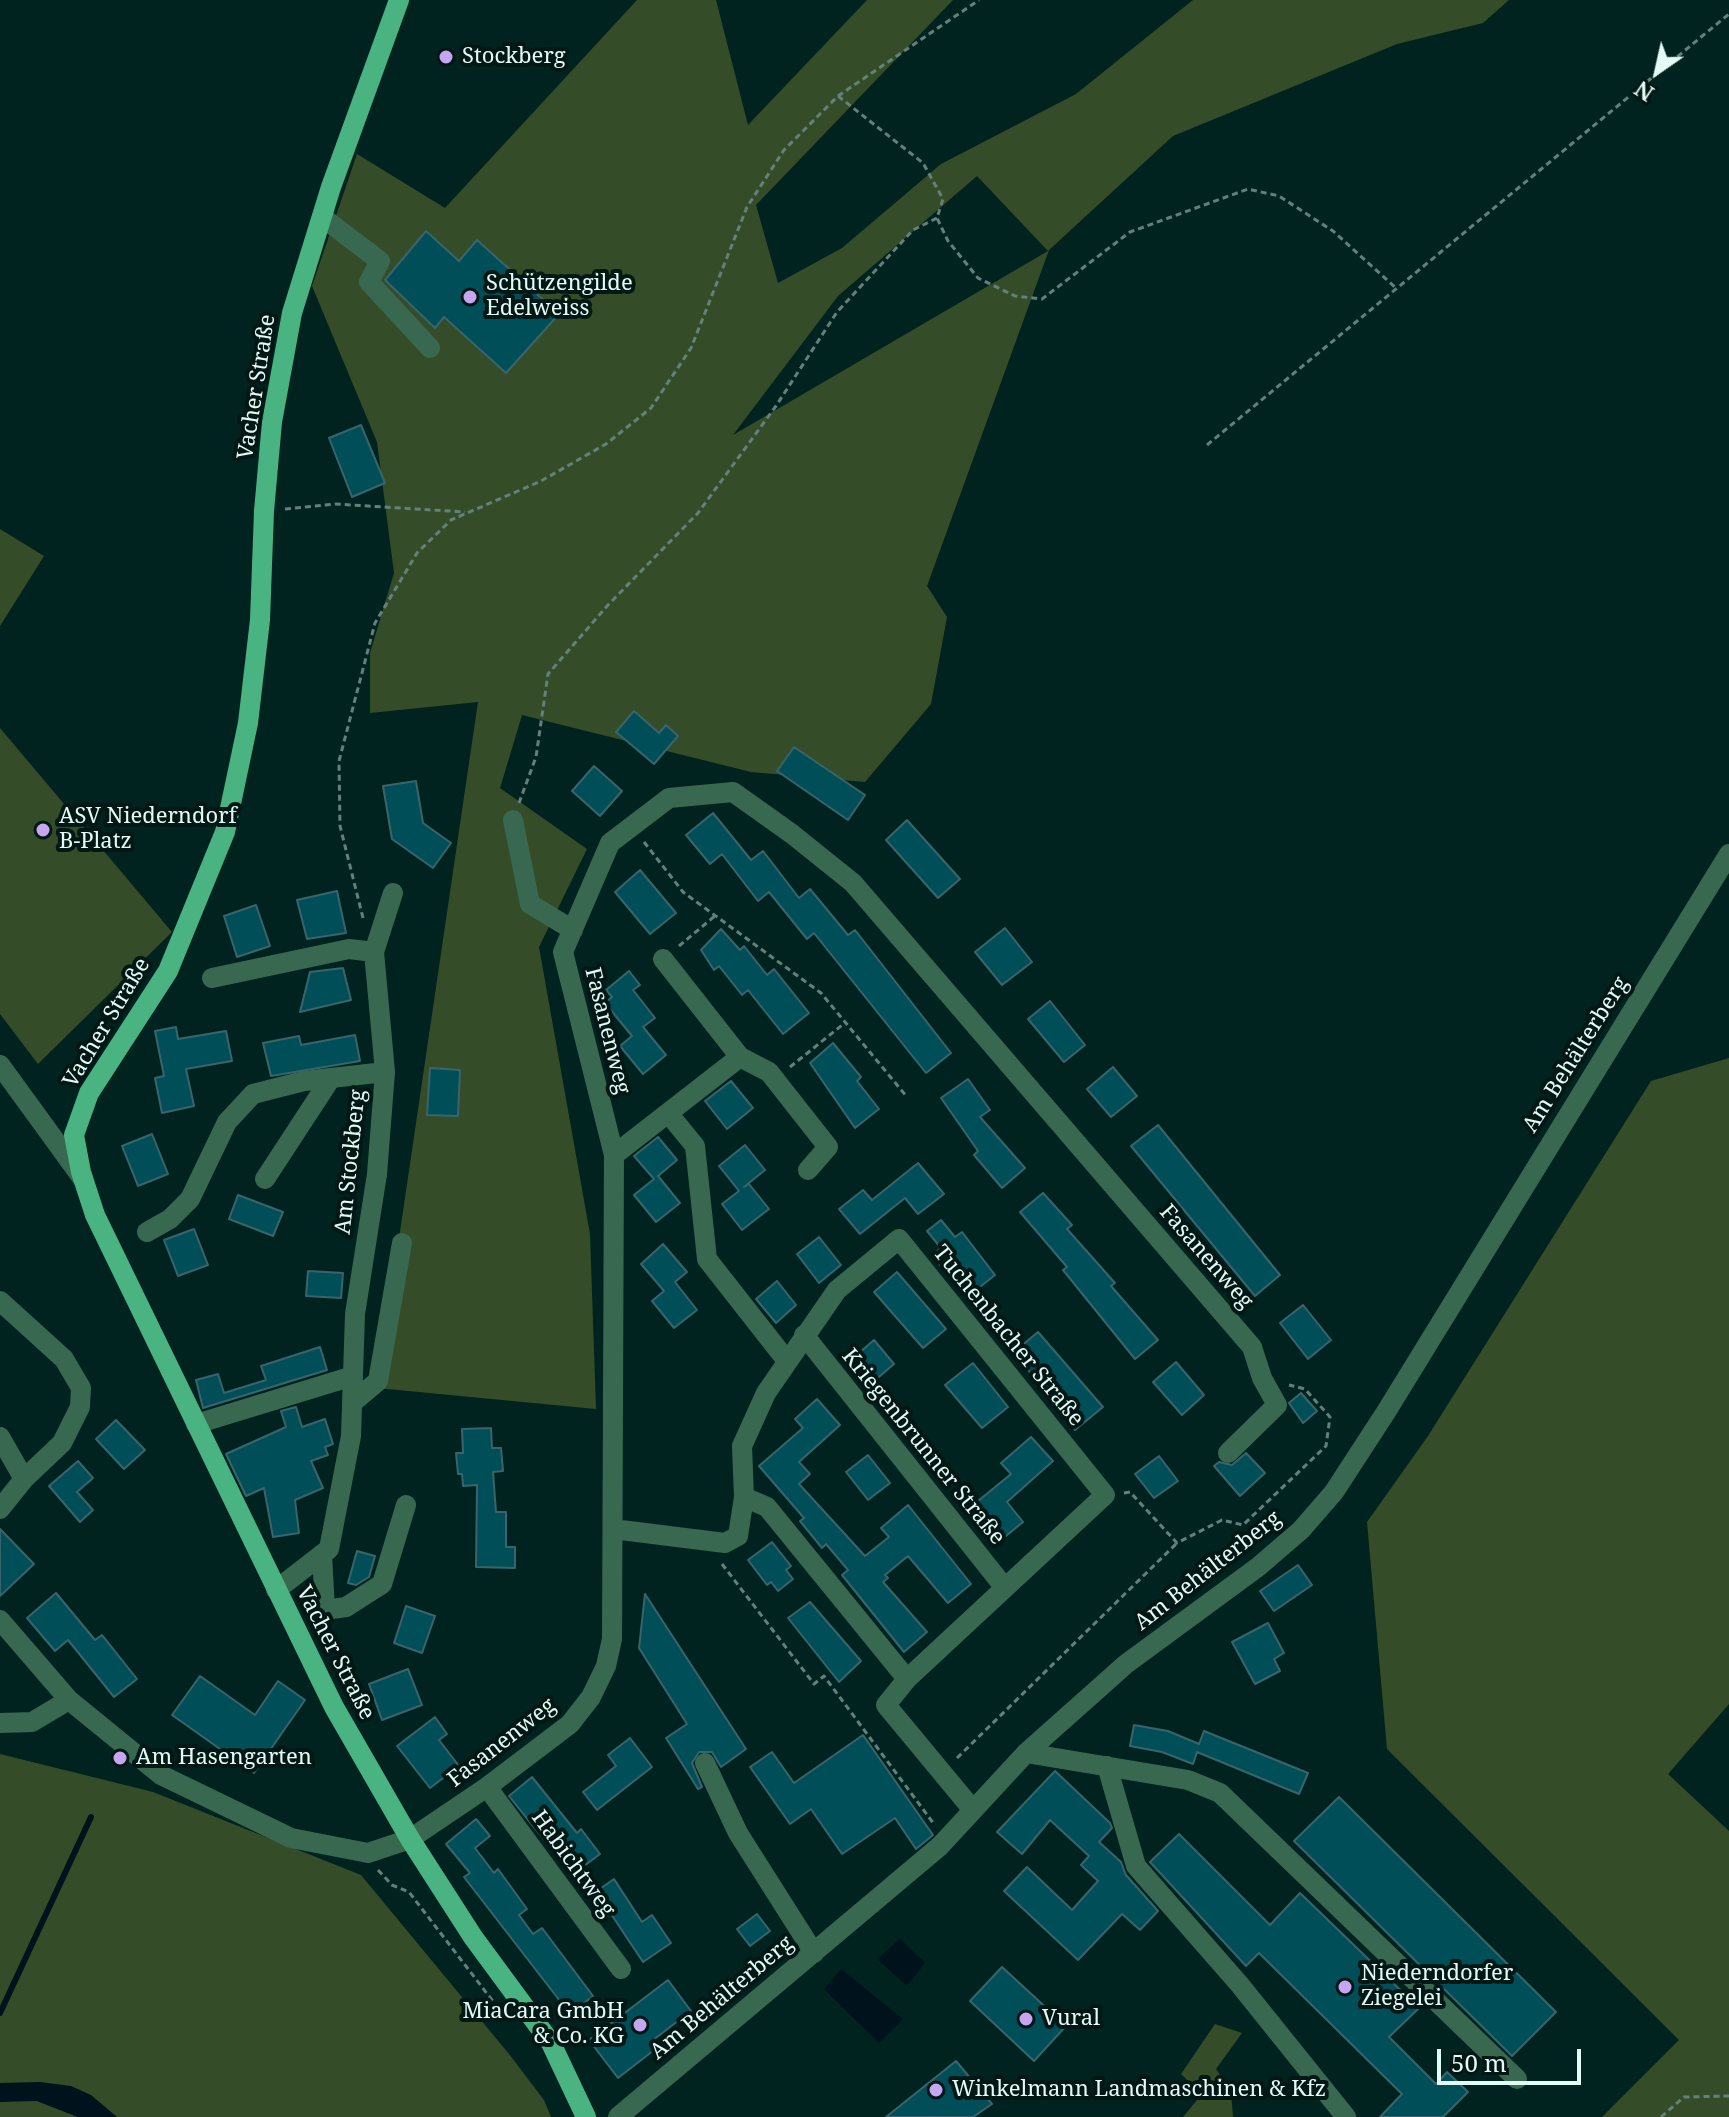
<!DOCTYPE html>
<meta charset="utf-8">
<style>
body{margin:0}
#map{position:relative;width:1729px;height:2117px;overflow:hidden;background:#01231f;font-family:"Noto Serif",serif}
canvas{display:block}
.north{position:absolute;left:1617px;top:32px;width:80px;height:80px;-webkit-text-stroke:6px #031815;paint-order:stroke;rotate:214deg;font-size:22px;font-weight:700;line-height:32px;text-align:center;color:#e3faf6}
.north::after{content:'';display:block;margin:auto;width:28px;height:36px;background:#e3faf6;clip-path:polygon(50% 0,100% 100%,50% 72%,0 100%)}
.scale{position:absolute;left:1437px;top:2049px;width:144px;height:36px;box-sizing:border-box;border:4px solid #e3faf6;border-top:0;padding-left:10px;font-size:24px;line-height:28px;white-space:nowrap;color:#e3faf6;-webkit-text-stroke:6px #031815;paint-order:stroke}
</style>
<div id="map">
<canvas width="1729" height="2117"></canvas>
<div class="north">N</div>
<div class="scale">50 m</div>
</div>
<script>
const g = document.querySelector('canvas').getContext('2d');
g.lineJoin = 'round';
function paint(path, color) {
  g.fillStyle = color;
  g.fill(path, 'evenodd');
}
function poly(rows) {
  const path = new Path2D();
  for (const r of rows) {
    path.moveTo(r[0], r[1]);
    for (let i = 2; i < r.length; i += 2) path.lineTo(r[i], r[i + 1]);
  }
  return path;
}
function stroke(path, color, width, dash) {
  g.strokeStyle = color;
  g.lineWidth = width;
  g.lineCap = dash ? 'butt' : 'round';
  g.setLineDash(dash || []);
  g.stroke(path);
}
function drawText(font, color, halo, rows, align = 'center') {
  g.font = font + ' "Noto Serif",serif';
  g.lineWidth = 8;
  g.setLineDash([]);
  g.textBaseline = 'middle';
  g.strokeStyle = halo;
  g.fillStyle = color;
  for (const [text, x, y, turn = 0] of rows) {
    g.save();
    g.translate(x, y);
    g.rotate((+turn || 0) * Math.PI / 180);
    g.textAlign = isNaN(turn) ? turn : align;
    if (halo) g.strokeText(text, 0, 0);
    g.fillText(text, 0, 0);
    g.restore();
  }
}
const green = poly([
 [637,0,716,0,748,125,867,0,953,0,756,205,778,283,842,248,941,164,1076,94,1193,0,1509,0,1483,23,1397,44,1173,136,1049,250,927,586,947,617,931,704,865,782,751,772,522,715,500,788,587,849,539,947,590,1234,596,1409,377,1388,478,702,370,713,370,653,394,573,377,442,312,286,357,154,445,208],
 [977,176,1048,251,733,435,838,296],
 [0,529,44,556,0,626],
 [0,728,172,932,38,1064,0,1014],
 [1729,1058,1729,1704,1668,1774,1729,1831,1729,2117,1602,2117,1679,2040,1387,1749,1367,1522,1428,1436,1651,1081],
 [0,1754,153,1792,361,1875,509,2054,544,2100,551,2117,117,2117,0,2083],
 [1215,2024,1242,2033,1216,2069,1231,2092,1233,2117,1183,2117,1202,2094,1181,2074],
 [16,2100,37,2101,78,2117,0,2117,0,2102]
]);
const water = poly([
 [900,1939,925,1963,907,1986,877,1959],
 [841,1969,903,2019,879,2043,824,1989],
 [40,2082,71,2086,91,2095,117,2117,78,2117,37,2101,0,2102,0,2083]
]);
const stream = poly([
 [0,2013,91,1817]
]);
const building = poly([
 [426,231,459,261,477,240,559,314,506,373,444,317,435,328,385,280,426,231],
 [361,425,385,483,352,497,329,438,361,425],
 [634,711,659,733,666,725,678,736,654,764,616,732,634,711],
 [794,747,865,795,848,820,777,771,794,747],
 [594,766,622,791,600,816,572,791,594,766],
 [416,781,423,823,451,843,433,868,392,839,383,786,416,781],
 [713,813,751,860,763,851,799,898,810,889,848,935,855,930,951,1053,926,1073,814,933,807,939,769,892,758,901,722,854,710,864,686,835,713,813],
 [907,820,960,879,938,898,886,840,907,820],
 [640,870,676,913,650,934,615,892,640,870],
 [337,891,346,933,307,939,297,900,337,891],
 [256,905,270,946,237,957,224,916,256,905],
 [1005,928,1032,962,1002,985,975,952,1005,928],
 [721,929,740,950,744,946,767,975,774,969,809,1013,783,1034,748,990,742,995,719,966,714,970,701,950,721,929],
 [343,968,351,1000,300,1012,310,972,343,968],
 [629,971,640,985,633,990,655,1018,643,1027,666,1055,643,1074,620,1046,632,1036,605,1003,612,997,606,990,629,971],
 [1050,1001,1085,1045,1064,1062,1028,1019,1050,1001],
 [176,1027,178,1039,226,1031,232,1061,186,1069,194,1106,162,1113,155,1078,164,1076,155,1031,176,1027],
 [355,1035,360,1061,271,1076,263,1043,299,1036,301,1045,355,1035],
 [833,1043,861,1077,857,1081,879,1109,855,1128,810,1063,833,1043],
 [1113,1067,1137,1096,1111,1117,1087,1089,1113,1067],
 [430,1068,460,1070,458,1116,427,1115,430,1068],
 [968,1079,990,1110,980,1117,1025,1168,1002,1188,974,1155,978,1151,941,1098,968,1079],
 [731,1081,753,1108,727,1129,705,1101,731,1081],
 [1158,1125,1280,1275,1255,1296,1131,1146,1158,1125],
 [152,1134,168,1174,138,1186,122,1146,152,1134],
 [658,1137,677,1160,658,1176,680,1203,656,1222,634,1195,654,1179,634,1156,658,1137],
 [745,1145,765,1170,744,1187,749,1184,769,1209,742,1230,722,1204,739,1191,719,1166,745,1145],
 [918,1163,944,1194,918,1214,905,1198,860,1234,839,1209,863,1190,872,1200,918,1163],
 [1043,1193,1072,1225,1067,1229,1115,1283,1111,1286,1158,1340,1135,1359,1063,1270,1067,1267,1020,1212,1043,1193],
 [238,1195,283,1212,273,1236,229,1219,238,1195],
 [941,1220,955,1237,962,1232,995,1275,966,1298,932,1255,941,1248,927,1231,941,1220],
 [194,1229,208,1265,178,1276,164,1240,194,1229],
 [819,1237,841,1265,819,1283,797,1254,819,1237],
 [663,1244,687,1272,675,1282,697,1310,674,1328,652,1301,664,1291,641,1264,663,1244],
 [308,1271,343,1273,341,1298,306,1296,308,1271],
 [897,1272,946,1329,923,1348,874,1292,897,1272],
 [777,1281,796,1305,776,1323,756,1299,777,1281],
 [1303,1305,1331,1340,1308,1359,1280,1323,1303,1305],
 [1038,1332,1103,1407,1075,1430,1014,1352,1038,1332],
 [874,1340,894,1364,867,1387,846,1364,874,1340],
 [320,1347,327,1370,203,1408,196,1380,218,1374,224,1393,266,1380,261,1366,320,1347],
 [1176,1362,1204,1395,1182,1415,1153,1382,1176,1362],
 [973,1363,1008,1407,982,1428,945,1385,973,1363],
 [1301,1393,1317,1411,1303,1423,1289,1403,1301,1393],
 [817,1399,840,1425,799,1462,810,1474,799,1484,865,1556,889,1537,881,1528,908,1505,971,1584,948,1603,908,1556,885,1575,888,1578,883,1582,927,1632,904,1652,842,1575,848,1570,826,1544,822,1548,800,1521,804,1518,759,1466,803,1428,795,1419,817,1399],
 [296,1407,302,1427,325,1419,333,1444,325,1447,328,1455,311,1461,323,1488,295,1500,299,1533,273,1537,264,1488,246,1496,226,1454,286,1427,281,1411,296,1407],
 [116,1420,145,1450,124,1469,96,1439,116,1420],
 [491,1428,492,1448,501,1448,503,1471,493,1472,496,1512,506,1512,506,1547,515,1547,515,1568,476,1567,477,1485,463,1486,462,1474,458,1474,456,1453,463,1453,462,1429,491,1428],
 [1031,1437,1053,1461,1007,1502,1023,1522,995,1545,967,1510,1011,1474,1001,1463,1031,1437],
 [1246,1453,1265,1473,1240,1496,1214,1466,1219,1462,1232,1465,1246,1453],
 [868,1455,890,1483,868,1500,846,1472,868,1455],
 [1159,1456,1178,1481,1154,1498,1135,1474,1159,1456],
 [78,1461,93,1478,77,1492,93,1510,80,1522,49,1486,78,1461],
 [0,1529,34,1564,0,1596,0,1529],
 [772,1542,791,1566,786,1570,793,1579,778,1591,771,1582,767,1585,748,1560,772,1542],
 [357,1551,375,1556,369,1577,356,1585,348,1583,357,1551],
 [1298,1565,1312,1585,1274,1611,1260,1591,1298,1565],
 [56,1593,95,1640,102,1635,137,1679,114,1697,68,1640,55,1651,27,1618,56,1593],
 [645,1594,746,1749,721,1767,712,1752,699,1752,692,1763,702,1787,698,1789,666,1738,687,1724,639,1648,645,1594],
 [810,1602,861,1661,839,1682,788,1618,810,1602],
 [406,1606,435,1616,422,1653,394,1643,406,1606],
 [1268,1623,1284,1653,1274,1659,1280,1671,1255,1684,1232,1642,1268,1623],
 [408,1669,422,1705,382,1720,369,1684,408,1669],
 [200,1676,255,1715,278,1681,305,1700,254,1773,172,1715,200,1676],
 [435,1717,447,1734,439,1740,459,1766,430,1788,397,1746,435,1717],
 [1134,1725,1168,1731,1199,1744,1204,1731,1308,1773,1299,1794,1197,1752,1193,1764,1162,1752,1130,1746,1134,1725],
 [863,1735,933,1835,916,1849,895,1818,842,1854,811,1809,790,1824,750,1767,772,1752,794,1783,863,1735],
 [630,1738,652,1767,597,1810,583,1792,616,1766,608,1755,630,1738],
 [1055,1771,1110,1823,1112,1828,1099,1842,1121,1862,1126,1875,1158,1911,1140,1930,1122,1914,1078,1960,1004,1891,1027,1867,1072,1910,1098,1881,1081,1865,1089,1856,1050,1820,1022,1854,997,1832,1055,1771],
 [532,1777,577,1833,581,1829,600,1854,572,1875,509,1796,532,1777],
 [1339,1797,1556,2012,1512,2056,1294,1841,1339,1797],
 [476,1819,490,1836,475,1848,494,1873,498,1869,527,1909,519,1915,533,1934,542,1928,593,1996,570,2014,464,1877,470,1873,446,1844,476,1819],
 [1179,1834,1270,1925,1300,1893,1419,2008,1389,2037,1436,2084,1447,2072,1468,2092,1443,2117,1380,2117,1402,2094,1259,1953,1246,1966,1150,1862,1179,1834],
 [614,1879,642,1922,652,1915,671,1943,643,1962,611,1914,606,1918,591,1895,614,1879],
 [757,1914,770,1931,750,1946,737,1929,757,1914],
 [1002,1967,1066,2026,1034,2061,970,2001,1002,1967],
 [668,1980,691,2011,653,2040,658,2047,618,2078,589,2040,668,1980],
 [956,2061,992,2104,973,2117,886,2117,956,2061]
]);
const path = poly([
 [838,96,923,163,943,199,937,218,948,241,978,278,1015,296,1042,299,1130,232,1248,189,1279,196,1333,231,1397,289],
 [1207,445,1729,14],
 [285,509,335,504,465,512],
 [519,803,536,757,548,674,608,605,698,513,776,406,837,312,913,230,937,218],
 [644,842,683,892,821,993,907,1097],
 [363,918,340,826,339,761,375,623,417,553,451,520,541,481,606,444,651,408,691,348,747,207,784,150,838,96,979,0],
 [679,946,716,915],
 [790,1067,846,1022],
 [1124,1493,1130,1492,1177,1543,1222,1520,1243,1525,1326,1446,1330,1417,1305,1389,1289,1385],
 [722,1564,814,1684,824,1676,934,1824],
 [957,1758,1177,1543],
 [378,1870,392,1885,409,1892,495,2004],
 [1661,2117,1684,2097,1729,2096]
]);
const minor = poly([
 [322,217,380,261,369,282,430,348],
 [513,820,530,904,573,930],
 [663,959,740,1057,769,1072,828,1147,808,1170],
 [212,978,349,949,374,952],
 [0,1065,83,1179],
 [668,1113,695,1146,707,1259,787,1361],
 [614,1155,740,1057],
 [265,1179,331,1078],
 [147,1232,170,1219,190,1199,227,1122,253,1094,304,1081,385,1072],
 [0,1301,64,1359,81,1388,80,1407,62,1443,24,1479,0,1509],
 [804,1335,1005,1588],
 [352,1403,378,1381,402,1243],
 [196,1424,353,1376],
 [0,1437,24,1479],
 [744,1497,767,1507,907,1679],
 [613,1529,725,1543,738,1536,744,1497,742,1446,766,1393,837,1290,899,1239,1105,1495,907,1679,886,1705,973,1810],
 [322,1554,325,1610,346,1607,382,1584,406,1505],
 [276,1590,329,1549,351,1436,355,1314,377,1174,385,1072,374,952,393,893],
 [0,1620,69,1700,161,1775,291,1838,368,1853,410,1839,487,1787,570,1724,591,1697,606,1666,612,1639,614,1155,563,952,610,843,669,798,733,792,792,834,853,883,1252,1347,1262,1378,1277,1405,1228,1453],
 [0,1723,32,1722,69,1700],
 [1026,1753,1188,1780,1220,1793,1517,2079],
 [705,1763,738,1833,814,1953],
 [1107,1766,1136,1866,1240,1985,1346,2117],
 [487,1787,621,1969],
 [618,2117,940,1846,1026,1753,1126,1664,1258,1567,1301,1530,1334,1492,1386,1412,1729,854]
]);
const major = poly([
 [399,0,331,187,292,313,272,422,264,511,260,620,248,723,225,832,168,971,89,1093,74,1135,81,1172,95,1215,334,1707,410,1839,473,1937,551,2043,586,2117]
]);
const markers = [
 [446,57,8,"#c6a6f0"],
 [470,297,8,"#c6a6f0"],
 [43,830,8,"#c6a6f0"],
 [120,1758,8,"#c6a6f0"],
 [1345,1987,8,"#c6a6f0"],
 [1026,2019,8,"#c6a6f0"],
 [640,2025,8,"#c6a6f0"],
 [936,2090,8,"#c6a6f0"]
];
const poiNames = [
 ["Stockberg",462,57],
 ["Schützengilde",486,284],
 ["Edelweiss",486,309],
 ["ASV Niederndorf",59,817],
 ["B-Platz",59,842],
 ["Am Hasengarten",136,1758],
 ["Niederndorfer",1361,1974],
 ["Ziegelei",1361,1999],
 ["MiaCara GmbH",624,2012,"right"],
 ["& Co. KG",624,2037,"right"],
 ["Vural",1042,2019],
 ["Winkelmann Landmaschinen & Kfz",952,2090]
];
const streetNames = [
 ["Vacher Straße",257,387,-81],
 ["Vacher Straße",107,1023,-59],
 ["Fasanenweg",607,1031,76],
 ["Am Behälterberg",1576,1055,-58],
 ["Am Stockberg",351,1162,-84],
 ["Fasanenweg",1206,1257,49],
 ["Tuchenbacher Straße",1008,1336,51],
 ["Kriegenbrunner Straße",923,1447,51],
 ["Am Behälterberg",1208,1571,-38],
 ["Vacher Straße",335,1653,63],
 ["Fasanenweg",502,1743,-38],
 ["Habichtweg",573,1864,54],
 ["Am Behälterberg",722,1998,-40]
];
paint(green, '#344d28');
paint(water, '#00121c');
stroke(stream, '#00121c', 6);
paint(building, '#004f58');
stroke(building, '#39646b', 2);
stroke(path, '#63807c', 3, [6, 4]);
stroke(minor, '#396850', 20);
stroke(major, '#49b382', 20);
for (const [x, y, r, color] of markers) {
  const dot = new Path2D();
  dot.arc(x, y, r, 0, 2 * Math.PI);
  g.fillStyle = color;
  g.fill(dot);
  stroke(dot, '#031815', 3);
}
drawText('22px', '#e3faf6', '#031815', poiNames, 'left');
drawText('22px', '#e3faf6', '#031815', streetNames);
</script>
